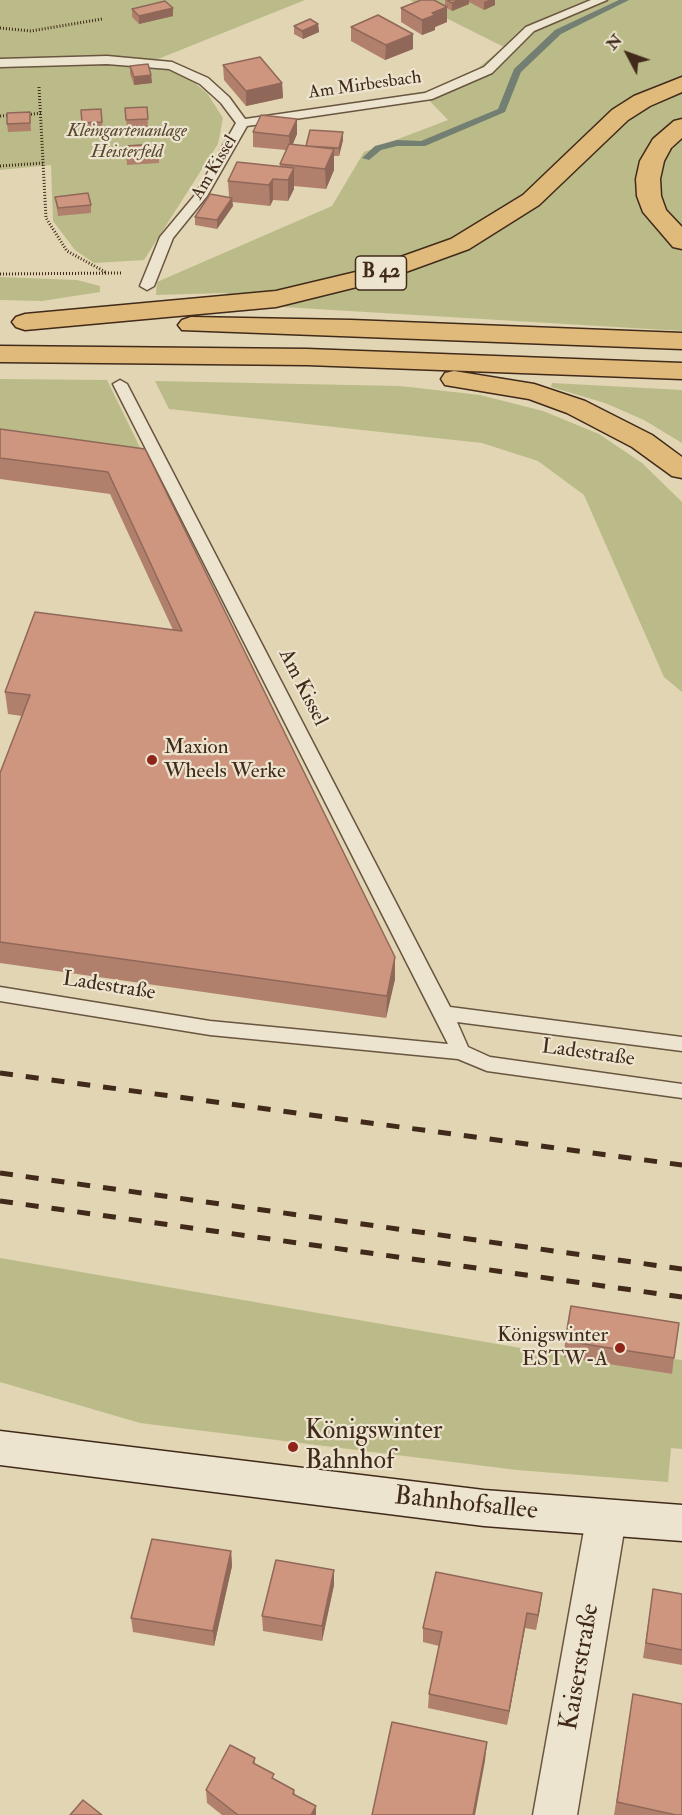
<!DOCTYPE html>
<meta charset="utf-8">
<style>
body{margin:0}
#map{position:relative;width:682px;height:1815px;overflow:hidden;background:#e1d5b3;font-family:"IM FELL Double Pica",serif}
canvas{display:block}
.north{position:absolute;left:598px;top:24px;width:60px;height:60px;-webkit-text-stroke:4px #ece4ce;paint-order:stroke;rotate:311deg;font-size:16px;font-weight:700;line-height:24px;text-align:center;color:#412a1a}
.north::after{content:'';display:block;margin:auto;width:21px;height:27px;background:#412a1a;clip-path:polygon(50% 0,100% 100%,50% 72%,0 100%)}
</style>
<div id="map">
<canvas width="682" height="1815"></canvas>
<div class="north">N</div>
</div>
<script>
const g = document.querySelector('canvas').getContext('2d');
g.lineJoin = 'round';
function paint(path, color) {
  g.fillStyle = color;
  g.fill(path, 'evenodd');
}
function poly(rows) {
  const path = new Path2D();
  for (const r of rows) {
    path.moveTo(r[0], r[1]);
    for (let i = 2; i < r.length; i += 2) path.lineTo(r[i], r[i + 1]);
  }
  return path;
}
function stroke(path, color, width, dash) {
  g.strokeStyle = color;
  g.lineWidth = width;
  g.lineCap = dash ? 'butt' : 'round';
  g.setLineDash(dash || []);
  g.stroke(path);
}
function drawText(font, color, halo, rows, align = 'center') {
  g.font = font + ' "IM FELL Double Pica",serif';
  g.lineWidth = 4.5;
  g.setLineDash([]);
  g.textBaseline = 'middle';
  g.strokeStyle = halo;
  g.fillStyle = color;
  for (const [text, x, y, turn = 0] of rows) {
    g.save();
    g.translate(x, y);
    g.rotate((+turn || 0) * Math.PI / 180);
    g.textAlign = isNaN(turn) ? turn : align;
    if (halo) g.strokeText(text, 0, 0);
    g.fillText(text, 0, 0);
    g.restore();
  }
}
const green = poly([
 [0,0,305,0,158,59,0,60],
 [410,0,682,0,682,331,283,307,224,293,156,295,157,282,332,206,364,152,448,120,422,93,478,68,504,47],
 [64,62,153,64,184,74,207,93,223,118,218,144,144,260,94,263,75,250,53,221,51,165,0,170,0,65],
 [0,277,77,280,100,286,100,292,42,301,0,300],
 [0,379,107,380,150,468,0,445],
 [155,381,400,386,480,395,543,411,599,434,642,463,682,502,682,692,664,677,584,495,538,461,482,443,169,409],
 [552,383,682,390,682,443,644,420,605,403,551,387],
 [0,1258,671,1374,674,1359,682,1360,682,1449,671,1448,668,1482,517,1470,140,1423,0,1382]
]);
const stream = poly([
 [619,0,629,0,561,34,521,72,505,112,425,146,397,146,381,150,369,160,362,158,375,146,397,140,421,141,498,109,514,69,555,30,619,0]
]);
const path = poly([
 [0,28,31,31,102,19],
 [39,87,46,218,67,251,107,273],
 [25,115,42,113],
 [0,116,11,115],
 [0,166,44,163],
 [0,274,122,273]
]);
const lane = poly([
 [591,0,607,0,534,31,492,73,432,99,247,126,207,196,173,238,154,286,147,290,140,286,160,237,195,195,236,123,221,103,200,84,169,69,107,64,0,67,0,59,107,56,172,62,208,78,229,97,245,119,425,93,484,67,526,27,591,0],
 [120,380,127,384,450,1007,682,1037,682,1051,457,1022,468,1047,490,1057,682,1084,682,1098,487,1071,458,1059,210,1035,0,1001,0,987,210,1021,448,1044,113,384,120,380]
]);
const street = poly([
 [606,1501,620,1506,626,1519,577,1815,533,1815,586,1519,592,1506,606,1501]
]);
const secondary = poly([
 [0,1431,484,1490,682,1505,682,1541,484,1526,0,1465,0,1431]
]);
const highway = poly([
 [682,77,682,92,650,106,628,120,539,205,469,249,381,281,276,307,25,330,16,327,12,322,16,317,25,314,276,291,364,270,451,239,523,195,612,110,634,96,682,77],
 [682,119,682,138,671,148,664,161,660,179,661,196,666,210,682,227,682,249,673,247,643,212,637,196,636,179,640,161,653,139,674,121,682,119],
 [191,317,351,320,682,333,682,349,182,330,178,325,182,320,191,317],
 [0,346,307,349,682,363,682,379,307,365,0,362,0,346],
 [454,371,534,384,585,401,652,435,682,457,682,478,672,476,632,447,567,413,529,399,445,385,441,379,445,373,454,371]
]);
const rail = poly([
 [0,1073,682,1165],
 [0,1173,682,1269],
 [0,1201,682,1297]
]);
const wall = poly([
 [445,0,495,0,495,5,484,10,469,2,469,4,452,11,447,8,447,22,435,27,435,30,422,35,401,22,401,8,445,6],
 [173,8,173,16,139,24,132,17,132,9],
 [318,24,319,32,303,39,294,34,294,26],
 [351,27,413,34,413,49,385,60,351,41],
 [223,65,282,83,283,98,246,106,224,80],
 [130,66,151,75,152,83,134,85,130,74],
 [147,107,148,127,127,128,125,108],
 [101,109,103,130,83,132,81,110],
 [30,112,31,131,8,132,7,124],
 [297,119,297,134,292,145,306,146,343,140,339,156,334,156,334,170,326,189,294,186,294,189,288,201,273,200,270,206,232,202,233,206,217,229,195,225,195,217,229,197,228,181,280,167,280,164,286,150,253,147,253,132],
 [125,146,159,155,159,163,127,165],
 [55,197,91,205,91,213,58,216],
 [0,429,145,449,395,979,386,1018,0,963,0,773,22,716,8,714,5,692,173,630,110,494,0,479],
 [565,1341,674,1358,672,1374,564,1357],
 [231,1551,232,1566,214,1646,133,1632,131,1618],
 [334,1585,322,1641,263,1631,262,1616],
 [653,1589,682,1594,682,1665,643,1658],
 [540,1608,536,1630,525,1628,507,1725,428,1708,429,1694,439,1646,423,1642,423,1628],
 [633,1694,682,1815,614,1815],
 [255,1758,255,1764,274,1780,294,1790,295,1795,316,1806,316,1815,222,1815,207,1803,206,1790]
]);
const shadedWall = poly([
 [460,0,469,0,469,4,452,11,452,3],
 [489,0,495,0,495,5,484,10,484,2],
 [447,7,447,22,435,27,435,30,422,35,422,20,432,13],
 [173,8,173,16,139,24,139,16],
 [318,24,319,32,303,39,302,31],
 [413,34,413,49,385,60,386,45],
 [151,75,152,83,134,85,134,77],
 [282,83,283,98,246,106,246,91],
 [297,119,297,134,290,151,289,136],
 [343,132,343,140,339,156,339,148],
 [334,149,334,170,326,189,325,169],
 [294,168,294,189,288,201,288,180],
 [273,179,273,200,270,206,269,185],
 [232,198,233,206,217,229,217,220],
 [395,957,395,979,386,1018,387,996],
 [231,1551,232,1566,214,1646,213,1631],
 [334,1570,334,1585,322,1641,322,1626],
 [542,1593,540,1608,536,1630,538,1615],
 [527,1613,525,1628,507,1725,509,1711],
 [487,1742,485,1761,475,1815,473,1815],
 [316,1806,316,1815,311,1815]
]);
const building = poly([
 [421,0,434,0,447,7,432,13,435,15,422,20,401,8,421,0],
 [447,0,460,0,452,3,447,0],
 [165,1,173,8,139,16,132,9,165,1],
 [378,15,413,34,386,45,351,27,378,15],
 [310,19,318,24,302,31,294,26,310,19],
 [260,57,282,83,246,91,223,65,260,57],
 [148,64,151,75,134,77,130,66,148,64],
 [147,107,148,119,126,120,125,108,147,107],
 [101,109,102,122,82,123,81,110,101,109],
 [30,112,30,123,7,124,7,113,30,112],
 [261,115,297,119,289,136,253,132,261,115],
 [310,130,343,132,339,148,306,146,310,130],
 [157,144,159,155,127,157,125,146,157,144],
 [289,144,334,149,325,169,280,164,289,144],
 [237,162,294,168,288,180,273,179,269,185,228,181,237,162],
 [88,193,91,205,58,208,55,197,88,193],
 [210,194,232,198,217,220,195,217,210,194],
 [0,429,145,449,395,957,387,996,0,942,0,773,30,695,5,692,35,612,182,631,108,472,0,458,0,429],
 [571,1306,679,1323,674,1358,565,1341,571,1306],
 [152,1539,231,1551,213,1631,131,1618,152,1539],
 [276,1560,334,1570,322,1626,262,1616,276,1560],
 [436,1572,542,1593,538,1615,527,1613,509,1711,429,1694,442,1632,423,1628,436,1572],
 [653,1589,682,1594,682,1650,646,1643,653,1589],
 [633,1694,682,1704,682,1815,676,1815,617,1802,633,1694],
 [392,1722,487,1742,473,1815,372,1815,392,1722],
 [230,1745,255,1758,253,1763,274,1774,272,1778,294,1790,293,1794,316,1806,311,1815,238,1815,206,1790,230,1745],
 [83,1800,102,1815,70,1815,83,1800]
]);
const markers = [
 [152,760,6,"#8f2418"],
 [620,1348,6,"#8f2418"],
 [293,1447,6,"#8f2418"]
];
const farStreetnames = [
 ["Am Mirbesbach",365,86,-8],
 ["Am Kissel",215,168,-59]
];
const farParknames = [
 ["Kleingartenanlage",127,132],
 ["Heisterfeld",127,153]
];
const shields = [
 [381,273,51]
];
const shieldNames = [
 ["B 42",381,273]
];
const streetNames = [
 ["Am Kissel",302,688,63],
 ["Ladestraße",109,987,9],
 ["Ladestraße",588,1054,8]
];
const poiNames = [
 ["Maxion",164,748],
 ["Wheels Werke",164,772],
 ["Königswinter",608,1336,"right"],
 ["ESTW-A",608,1360,"right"]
];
const nearPoinames = [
 ["Königswinter",305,1432],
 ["Bahnhof",305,1462]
];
const nearStreetnames = [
 ["Bahnhofsallee",466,1505,6],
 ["Kaiserstraße",581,1667,-80]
];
paint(green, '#babb88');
paint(stream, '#737f73');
stroke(lane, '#695540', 3);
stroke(street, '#695540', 3);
stroke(secondary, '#412a1a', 3);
stroke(highway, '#412a1a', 3);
stroke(path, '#412a1a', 3, [1, 2]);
paint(lane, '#ece4ce');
paint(street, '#ece4ce');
paint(secondary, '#ece4ce');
paint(highway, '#e0ba7a');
stroke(rail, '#412a1a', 5, [13, 13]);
paint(wall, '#b1806d');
paint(shadedWall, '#906859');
paint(building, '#ce957f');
stroke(building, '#906859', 1.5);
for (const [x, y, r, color] of markers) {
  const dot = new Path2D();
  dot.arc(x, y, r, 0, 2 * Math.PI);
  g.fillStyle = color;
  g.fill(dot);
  stroke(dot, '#ece4ce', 2);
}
drawText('18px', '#412a1a', '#ece4ce', farStreetnames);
drawText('italic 18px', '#594730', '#ece4ce', farParknames);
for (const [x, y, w] of shields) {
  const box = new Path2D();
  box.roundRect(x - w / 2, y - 17, w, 34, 4.5);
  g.fillStyle = '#ece4ce';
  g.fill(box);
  stroke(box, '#412a1a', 1.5);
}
drawText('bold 20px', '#412a1a', null, shieldNames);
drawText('21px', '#412a1a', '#ece4ce', streetNames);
drawText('21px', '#412a1a', '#ece4ce', poiNames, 'left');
drawText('26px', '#412a1a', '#ece4ce', nearPoinames, 'left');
drawText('26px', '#412a1a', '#ece4ce', nearStreetnames);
</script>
